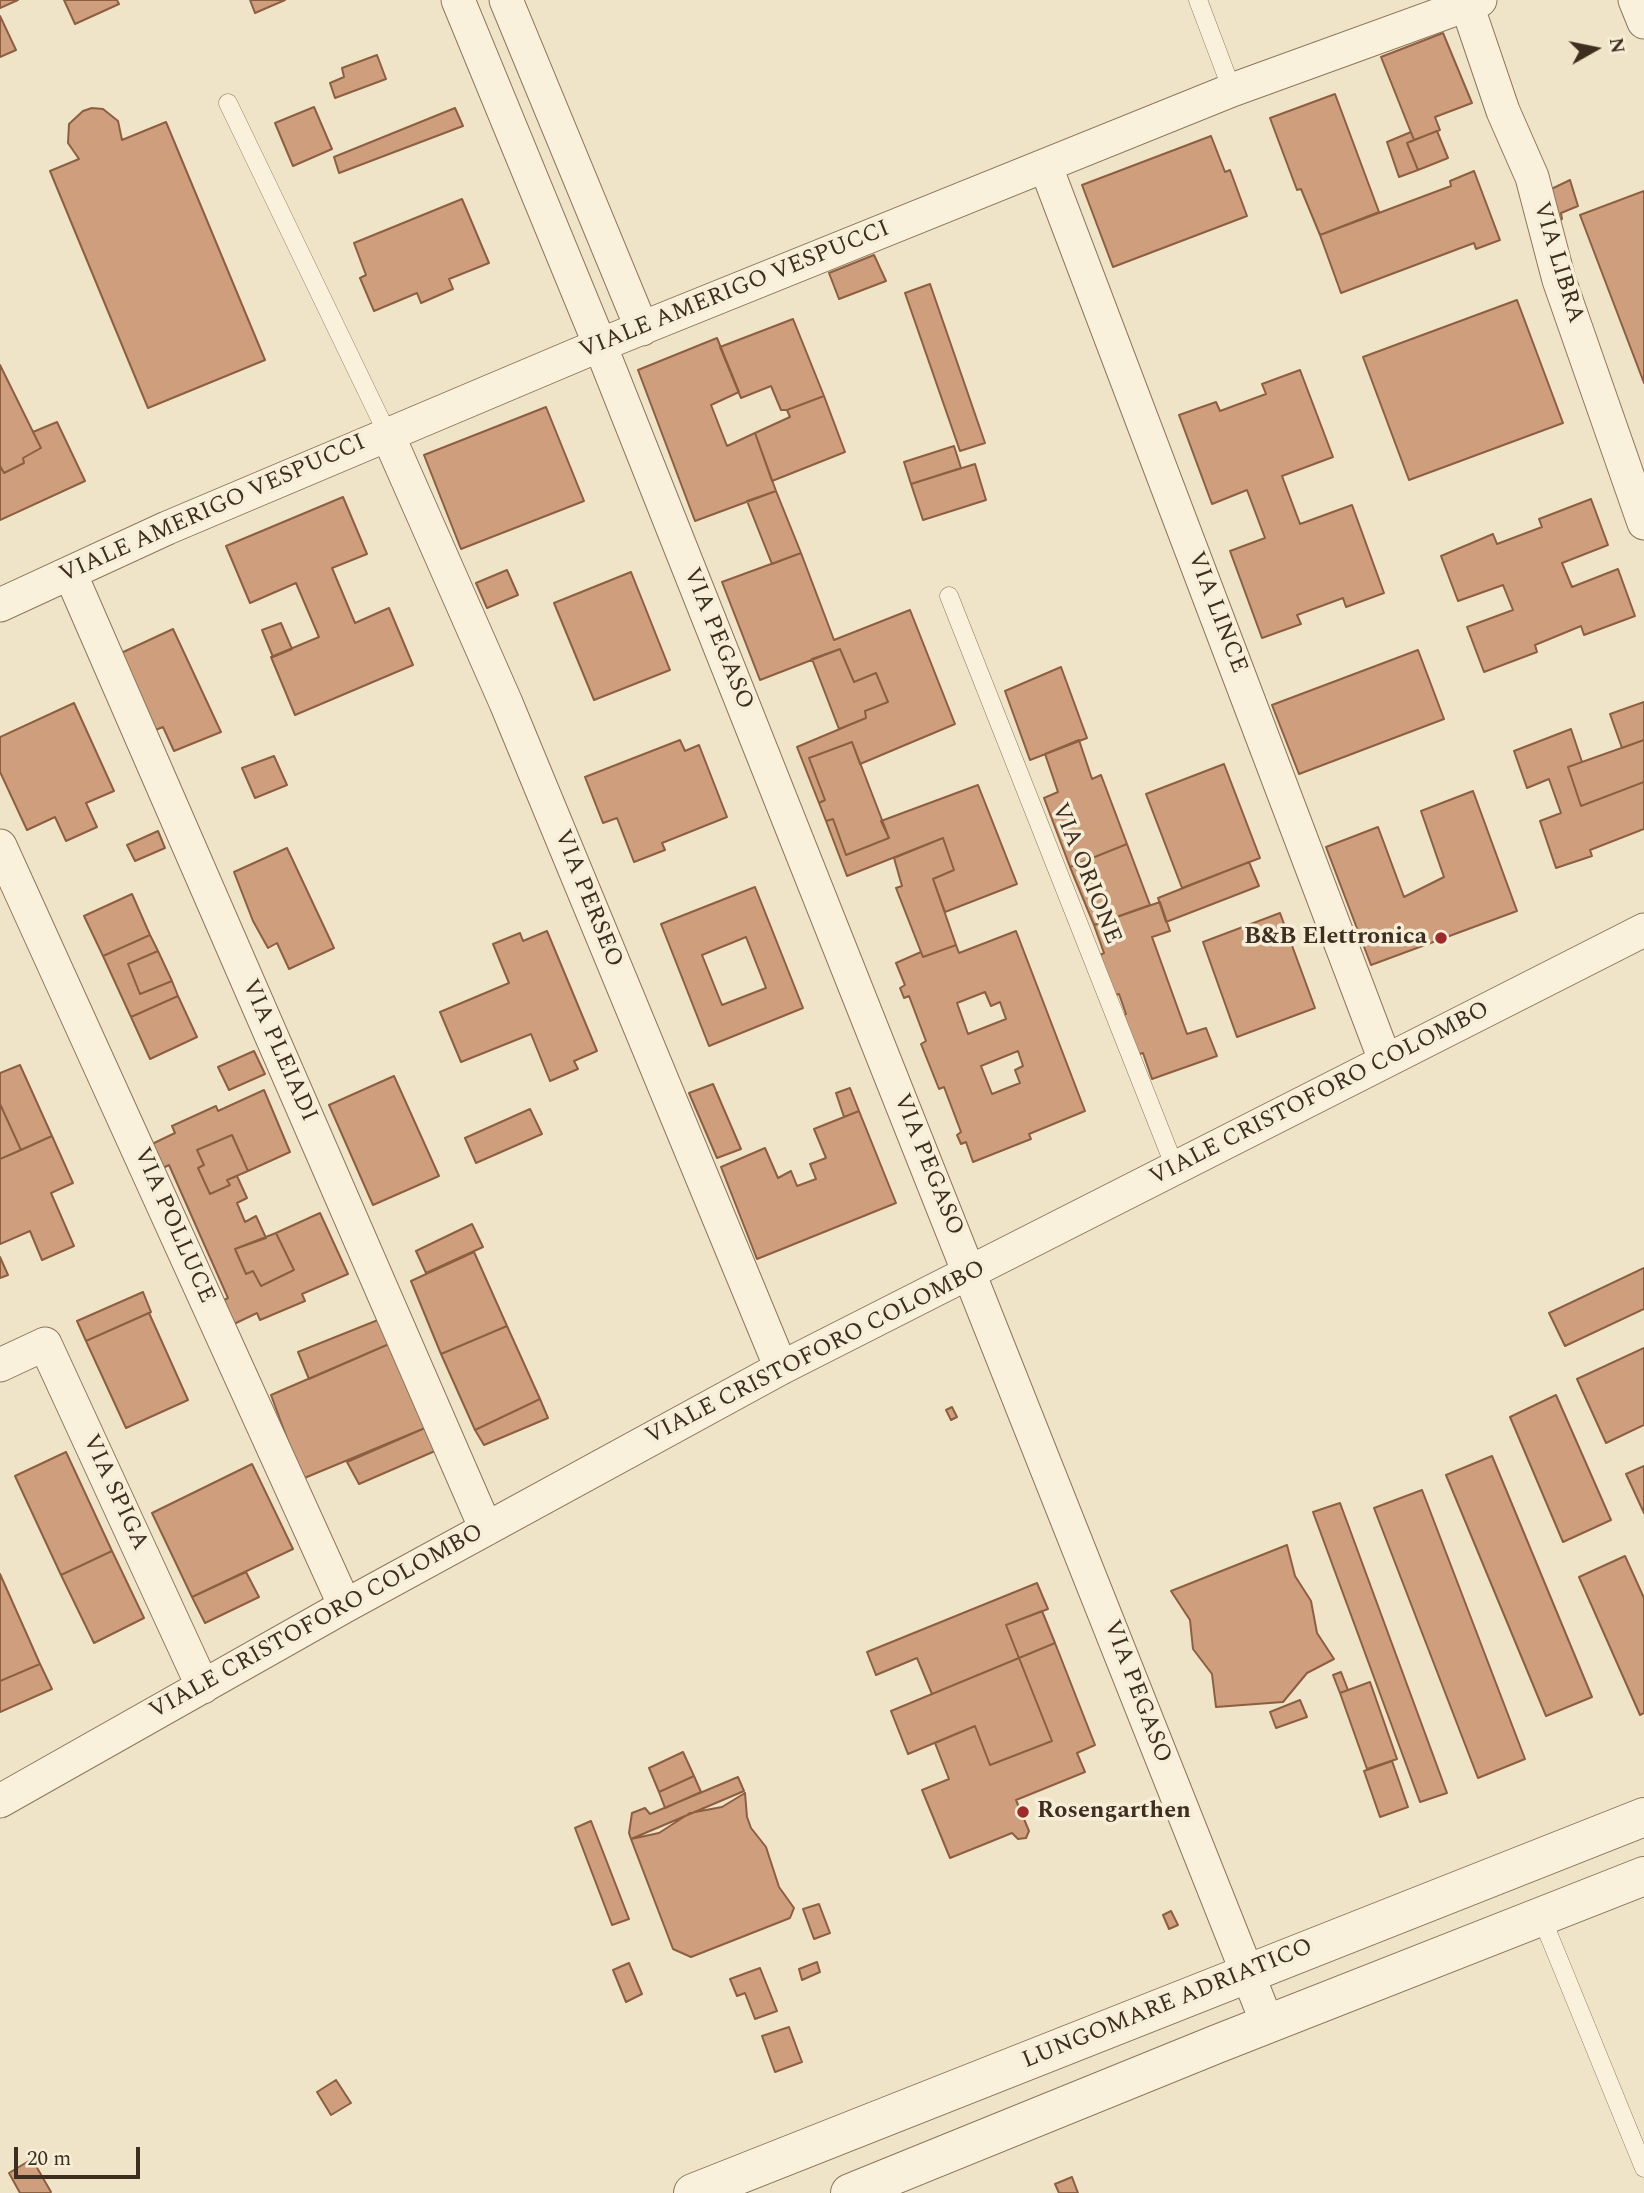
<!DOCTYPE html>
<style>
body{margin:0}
#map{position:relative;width:1644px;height:2193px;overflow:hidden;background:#f0e4c8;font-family:Spectral,serif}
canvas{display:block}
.north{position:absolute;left:1560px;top:14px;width:70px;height:70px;-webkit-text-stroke:5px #f7eed8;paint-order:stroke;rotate:81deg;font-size:19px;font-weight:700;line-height:28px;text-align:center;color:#3d2e20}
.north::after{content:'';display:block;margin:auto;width:24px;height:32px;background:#3d2e20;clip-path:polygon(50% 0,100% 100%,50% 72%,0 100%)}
.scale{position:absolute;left:14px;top:2147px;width:126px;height:32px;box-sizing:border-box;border:4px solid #3d2e20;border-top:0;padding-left:9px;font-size:21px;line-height:24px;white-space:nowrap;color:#3d2e20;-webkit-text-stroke:5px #f7eed8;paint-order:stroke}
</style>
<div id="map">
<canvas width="1644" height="2193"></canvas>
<div class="north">N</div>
<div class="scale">20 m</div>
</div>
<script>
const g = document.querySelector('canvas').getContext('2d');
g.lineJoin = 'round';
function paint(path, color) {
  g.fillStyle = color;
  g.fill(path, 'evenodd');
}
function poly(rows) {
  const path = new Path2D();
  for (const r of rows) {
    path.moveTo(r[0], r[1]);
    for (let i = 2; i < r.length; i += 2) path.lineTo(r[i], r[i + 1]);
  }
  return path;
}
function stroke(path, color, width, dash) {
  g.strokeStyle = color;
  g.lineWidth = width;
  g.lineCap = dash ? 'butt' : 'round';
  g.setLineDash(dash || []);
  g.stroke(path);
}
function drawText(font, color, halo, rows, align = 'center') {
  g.font = font + ' Spectral,serif';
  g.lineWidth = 7;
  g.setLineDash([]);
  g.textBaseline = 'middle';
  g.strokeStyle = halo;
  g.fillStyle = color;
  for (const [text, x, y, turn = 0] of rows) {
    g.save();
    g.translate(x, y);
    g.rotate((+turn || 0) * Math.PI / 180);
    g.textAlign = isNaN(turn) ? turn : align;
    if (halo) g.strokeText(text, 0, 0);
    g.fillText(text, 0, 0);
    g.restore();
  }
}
const building = poly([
 [0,0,18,0,0,8,0,0],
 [64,0,117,0,119,4,75,24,64,0],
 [250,0,285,0,255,13,250,0],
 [0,16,16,50,0,57,0,16],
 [1443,33,1472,103,1435,117,1440,130,1414,140,1381,57,1443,33],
 [377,55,386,79,335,98,330,83,344,77,342,68,377,55],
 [1335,94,1379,212,1320,235,1301,189,1297,190,1270,118,1335,94],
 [314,107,332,149,293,166,275,123,314,107],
 [92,108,103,109,118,121,122,140,166,122,265,360,148,408,50,171,79,159,68,143,69,124,83,111,92,108],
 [455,108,463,126,339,173,334,157,455,108],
 [1437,131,1448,158,1418,170,1407,143,1437,131],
 [1411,132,1414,140,1407,143,1418,170,1399,177,1387,142,1411,132],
 [1211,136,1225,172,1230,170,1247,216,1113,267,1082,185,1211,136],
 [1474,171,1500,240,1476,249,1474,243,1341,293,1320,235,1451,186,1450,181,1474,171],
 [1570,180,1578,206,1561,213,1562,219,1549,224,1539,195,1570,180],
 [1644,191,1644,383,1580,215,1644,191],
 [462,199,489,263,449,279,453,289,421,303,417,293,374,311,360,278,366,275,354,243,462,199],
 [874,255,886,281,839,299,829,273,874,255],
 [930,284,985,443,960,451,905,293,930,284],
 [1517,300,1563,423,1409,480,1363,357,1517,300],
 [793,319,824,396,787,410,781,410,771,386,741,398,720,347,793,319],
 [717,338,739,392,711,405,727,446,755,433,776,491,695,521,638,370,717,338],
 [0,365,41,448,23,458,24,463,4,473,0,466,0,365],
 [1300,370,1333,457,1282,476,1300,524,1352,505,1384,593,1346,607,1343,598,1297,615,1301,624,1262,638,1230,551,1265,538,1247,490,1212,504,1179,415,1216,402,1220,411,1266,394,1262,384,1300,370],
 [824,396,845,452,772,481,755,433,790,417,787,410,824,396],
 [546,407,584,501,461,549,424,455,546,407],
 [57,422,85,481,0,520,0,466,4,473,24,463,23,458,41,448,33,432,57,422],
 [954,446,961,468,911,484,904,462,954,446],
 [975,464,986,500,923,520,911,484,975,464],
 [776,491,801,553,772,564,747,501,776,491],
 [343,497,367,554,332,568,355,623,389,608,413,665,295,715,271,657,319,637,296,583,250,603,226,546,343,497],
 [1591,499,1608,545,1562,563,1572,587,1618,569,1635,616,1584,635,1581,626,1535,645,1537,652,1484,672,1467,627,1513,610,1503,585,1458,601,1441,556,1493,534,1497,544,1542,527,1539,519,1591,499],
 [801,553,834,640,910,610,955,724,860,764,852,742,809,758,825,800,819,803,797,747,866,718,865,711,888,702,876,673,854,682,840,649,760,680,722,582,801,553],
 [507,570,518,595,487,608,476,583,507,570],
 [631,572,670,670,594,700,554,603,631,572],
 [281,623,292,649,273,657,262,630,281,623],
 [173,629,221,732,174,751,163,727,153,731,119,654,173,629],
 [840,649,854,682,876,673,888,702,865,711,866,718,839,729,812,659,840,649],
 [1418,650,1444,719,1299,774,1272,705,1418,650],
 [1061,667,1087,738,1030,760,1005,691,1061,667],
 [1644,702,1644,740,1622,748,1610,714,1644,702],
 [74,703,114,791,86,803,97,827,66,841,55,817,27,830,0,772,0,737,74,703],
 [1571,729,1582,762,1568,767,1581,806,1644,782,1644,829,1590,850,1592,856,1556,868,1540,821,1561,813,1549,779,1527,788,1514,751,1571,729],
 [680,740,685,751,699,745,727,817,662,843,665,850,634,862,617,818,603,823,585,777,680,740],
 [1079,740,1092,779,1101,775,1127,844,1070,867,1044,798,1058,792,1045,754,1079,740],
 [1644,740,1644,782,1581,806,1568,767,1644,740],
 [852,742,889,838,846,855,833,819,826,821,819,803,825,800,809,758,852,742],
 [274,756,287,785,255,798,242,768,274,756],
 [1224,764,1260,858,1182,888,1146,794,1224,764],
 [978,785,1017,884,945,912,933,879,954,870,943,838,847,876,826,821,833,819,846,855,889,838,881,821,978,785],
 [1473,791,1517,911,1371,965,1326,847,1378,827,1404,897,1444,877,1421,811,1473,791],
 [158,831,165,848,135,861,127,845,158,831],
 [943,838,954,870,933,879,956,945,923,957,896,888,902,886,894,858,943,838],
 [1127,844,1150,905,1094,925,1070,867,1127,844],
 [287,848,334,948,289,969,277,943,268,948,253,921,234,872,287,848],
 [1249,862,1259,886,1166,922,1158,898,1249,862],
 [755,887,803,1008,709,1046,661,924,755,887],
 [746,937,766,988,722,1005,702,955,746,937],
 [132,894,150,935,103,956,84,916,132,894],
 [1160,902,1170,931,1152,937,1187,1034,1206,1028,1217,1056,1152,1079,1143,1053,1136,1055,1122,1015,1126,1014,1119,994,1112,996,1098,956,1104,953,1094,925,1160,902],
 [1280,913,1315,1008,1237,1037,1203,942,1280,913],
 [547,931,597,1051,574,1061,578,1069,550,1081,531,1034,461,1062,440,1012,509,983,493,944,520,933,523,941,547,931],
 [1016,931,1085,1111,1029,1134,1031,1139,973,1162,966,1142,961,1144,957,1135,961,1132,944,1087,939,1089,921,1044,926,1041,909,996,904,998,900,988,905,985,896,963,921,952,923,957,956,945,959,953,1016,931],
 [985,992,991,1006,1000,1002,1006,1019,968,1034,957,1003,985,992],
 [1018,1051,1023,1066,1015,1070,1020,1083,992,1094,981,1066,1018,1051],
 [150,935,158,951,128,964,140,994,172,981,178,996,131,1017,103,956,150,935],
 [158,951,172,981,140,994,128,964,158,951],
 [178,996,197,1037,150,1059,131,1017,178,996],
 [254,1051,265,1074,229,1090,218,1067,254,1051],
 [20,1065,52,1136,21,1150,0,1104,0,1073,20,1065],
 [394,1076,439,1176,373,1205,329,1105,394,1076],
 [713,1084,741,1149,717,1158,689,1093,713,1084],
 [850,1088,859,1111,844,1117,836,1093,850,1088],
 [264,1090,290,1152,248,1171,232,1135,197,1150,204,1165,198,1168,210,1194,230,1185,227,1180,237,1176,247,1198,237,1203,245,1222,256,1216,266,1238,235,1249,246,1274,253,1271,261,1286,294,1270,276,1233,320,1213,348,1274,302,1294,305,1301,260,1320,257,1313,234,1324,224,1300,228,1298,169,1165,163,1168,152,1144,175,1133,172,1126,216,1106,218,1111,264,1090],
 [0,1104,21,1150,0,1159,0,1104],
 [530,1109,542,1134,476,1163,465,1138,530,1109],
 [859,1111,896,1203,757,1259,721,1167,765,1148,778,1178,791,1171,797,1186,816,1179,810,1164,826,1158,814,1129,859,1111],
 [232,1135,248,1171,227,1180,230,1185,210,1194,198,1168,204,1165,197,1150,232,1135],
 [52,1136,73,1183,51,1193,74,1246,42,1260,30,1231,0,1244,0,1159,52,1136],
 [472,1224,483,1247,426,1273,416,1251,472,1224],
 [276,1233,294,1270,261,1286,253,1271,246,1274,235,1249,276,1233],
 [474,1252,507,1326,441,1354,411,1281,474,1252],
 [0,1257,8,1275,0,1278,0,1257],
 [1644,1268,1644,1309,1565,1346,1549,1313,1644,1268],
 [143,1292,151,1312,86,1341,77,1321,143,1292],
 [149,1313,188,1400,126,1428,86,1341,149,1313],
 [378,1320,389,1344,309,1379,298,1352,378,1320],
 [507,1326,540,1399,475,1430,441,1354,507,1326],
 [389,1344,425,1428,302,1479,271,1395,389,1344],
 [1644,1348,1644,1425,1606,1443,1577,1379,1644,1348],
 [1556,1395,1611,1520,1563,1542,1510,1417,1556,1395],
 [540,1399,548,1418,484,1445,475,1430,540,1399],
 [952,1407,957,1417,951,1420,946,1410,952,1407],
 [425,1428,435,1451,359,1484,347,1462,425,1428],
 [66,1452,112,1551,61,1575,15,1476,66,1452],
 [1492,1456,1592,1697,1546,1716,1446,1475,1492,1456],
 [252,1464,293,1549,192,1597,152,1513,252,1464],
 [1644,1466,1644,1513,1626,1474,1644,1466],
 [1422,1490,1525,1759,1478,1778,1374,1508,1422,1490],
 [1340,1503,1447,1793,1420,1802,1313,1512,1340,1503],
 [1287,1545,1295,1576,1311,1601,1317,1633,1334,1659,1307,1673,1283,1702,1216,1707,1212,1674,1193,1649,1190,1620,1171,1591,1287,1545],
 [112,1551,144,1618,94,1643,61,1575,112,1551],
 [1625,1556,1644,1598,1644,1713,1640,1715,1579,1577,1625,1556],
 [246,1572,259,1597,205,1623,192,1597,246,1572],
 [0,1574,40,1664,0,1681,0,1574],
 [1037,1583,1048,1609,1006,1625,1019,1658,932,1694,917,1658,876,1675,867,1652,1037,1583],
 [1042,1611,1055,1643,1019,1658,1006,1625,1042,1611],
 [1055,1643,1095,1745,1077,1753,1085,1772,1016,1800,1029,1831,1026,1838,1018,1839,1012,1833,950,1858,922,1790,949,1779,935,1743,975,1726,990,1765,1052,1741,1019,1658,1055,1643],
 [1019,1658,1052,1741,990,1765,975,1726,908,1754,891,1711,1019,1658],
 [40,1664,52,1689,0,1712,0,1681,40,1664],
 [1341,1672,1348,1690,1340,1693,1333,1675,1341,1672],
 [1370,1682,1397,1759,1367,1769,1340,1693,1370,1682],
 [1300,1700,1307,1717,1276,1728,1270,1712,1300,1700],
 [683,1752,694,1776,659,1792,649,1768,683,1752],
 [1392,1761,1408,1807,1380,1817,1364,1771,1392,1761],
 [694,1776,701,1792,665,1808,659,1792,694,1776],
 [738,1777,744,1791,631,1839,629,1833,632,1813,645,1808,650,1814,738,1777],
 [745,1793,747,1817,751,1828,766,1847,779,1887,794,1908,790,1918,691,1957,673,1949,631,1839,659,1833,690,1813,722,1807,745,1793],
 [591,1821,629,1919,612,1925,575,1828,591,1821],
 [819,1904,830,1933,814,1939,803,1909,819,1904],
 [1171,1911,1178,1925,1169,1929,1163,1915,1171,1911],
 [817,1962,820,1972,802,1980,799,1969,817,1962],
 [629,1963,642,1994,626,2002,613,1970,629,1963],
 [760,1968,777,2011,755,2019,745,1993,737,1996,730,1979,760,1968],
 [789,2027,802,2062,775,2072,762,2036,789,2027],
 [336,2080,351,2103,331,2115,317,2092,336,2080],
 [32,2159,51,2192,50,2193,20,2193,9,2173,32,2159],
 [1072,2177,1078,2193,1059,2193,1055,2184,1072,2177]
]);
const service = poly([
 [1198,0,1232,90],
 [228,103,387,433],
 [949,596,1176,1170],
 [1541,1916,1644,2168]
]);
const minor = poly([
 [458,0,600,345,1268,2025],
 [506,0,642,329],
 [1635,0,1644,22],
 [1467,5,1503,111,1532,177,1559,280,1644,523],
 [1046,167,1385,1060],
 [387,433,506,703,781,1368],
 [70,573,486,1529],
 [0,605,167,528,600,345,1232,90,1480,0],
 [0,846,345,1606],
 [0,1365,45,1344,203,1687],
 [0,1801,345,1606,781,1368,1644,930]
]);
const tertiary = poly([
 [693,2193,1644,1817],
 [850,2193,1217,2044,1644,1876]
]);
const markers = [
 [1441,938,7,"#9e2a2b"],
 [1023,1812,7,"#9e2a2b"]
];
const streetNames = [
 ["VIA LIBRA",1557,263,73],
 ["VIALE AMERIGO VESPUCCI",735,291,-22],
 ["VIALE AMERIGO VESPUCCI",213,510,-24],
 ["VIA LINCE",1216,613,69],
 ["VIA PEGASO",717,639,68],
 ["VIA ORIONE",1085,874,68],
 ["VIA PERSEO",587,899,68],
 ["VIA PLEIADI",278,1051,66],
 ["VIALE CRISTOFORO COLOMBO",1320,1095,-27],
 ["VIA PEGASO",927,1165,68],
 ["VIA POLLUCE",173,1226,66],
 ["VIALE CRISTOFORO COLOMBO",816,1354,-27],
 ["VIA SPIGA",114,1493,65],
 ["VIALE CRISTOFORO COLOMBO",317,1623,-29],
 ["VIA PEGASO",1136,1692,69],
 ["LUNGOMARE ADRIATICO",1168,2005,-22]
];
const poiNames = [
 ["B&B Elettronica",1427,938],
 ["Rosengarthen",1037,1812,"left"]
];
paint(building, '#cf9f7d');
stroke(building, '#8d5f41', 2);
stroke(service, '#8d765c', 19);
stroke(minor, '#8d765c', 35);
stroke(tertiary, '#8d765c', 40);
stroke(service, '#faf1dc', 18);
stroke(minor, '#faf1dc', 33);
stroke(tertiary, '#faf1dc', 38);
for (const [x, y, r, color] of markers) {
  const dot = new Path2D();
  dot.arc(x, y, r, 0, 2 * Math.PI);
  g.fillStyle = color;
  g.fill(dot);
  stroke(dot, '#f7eed8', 2.5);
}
drawText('24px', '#3d2e20', '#f7eed8', streetNames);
drawText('bold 24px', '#3d2e20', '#f7eed8', poiNames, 'right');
</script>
